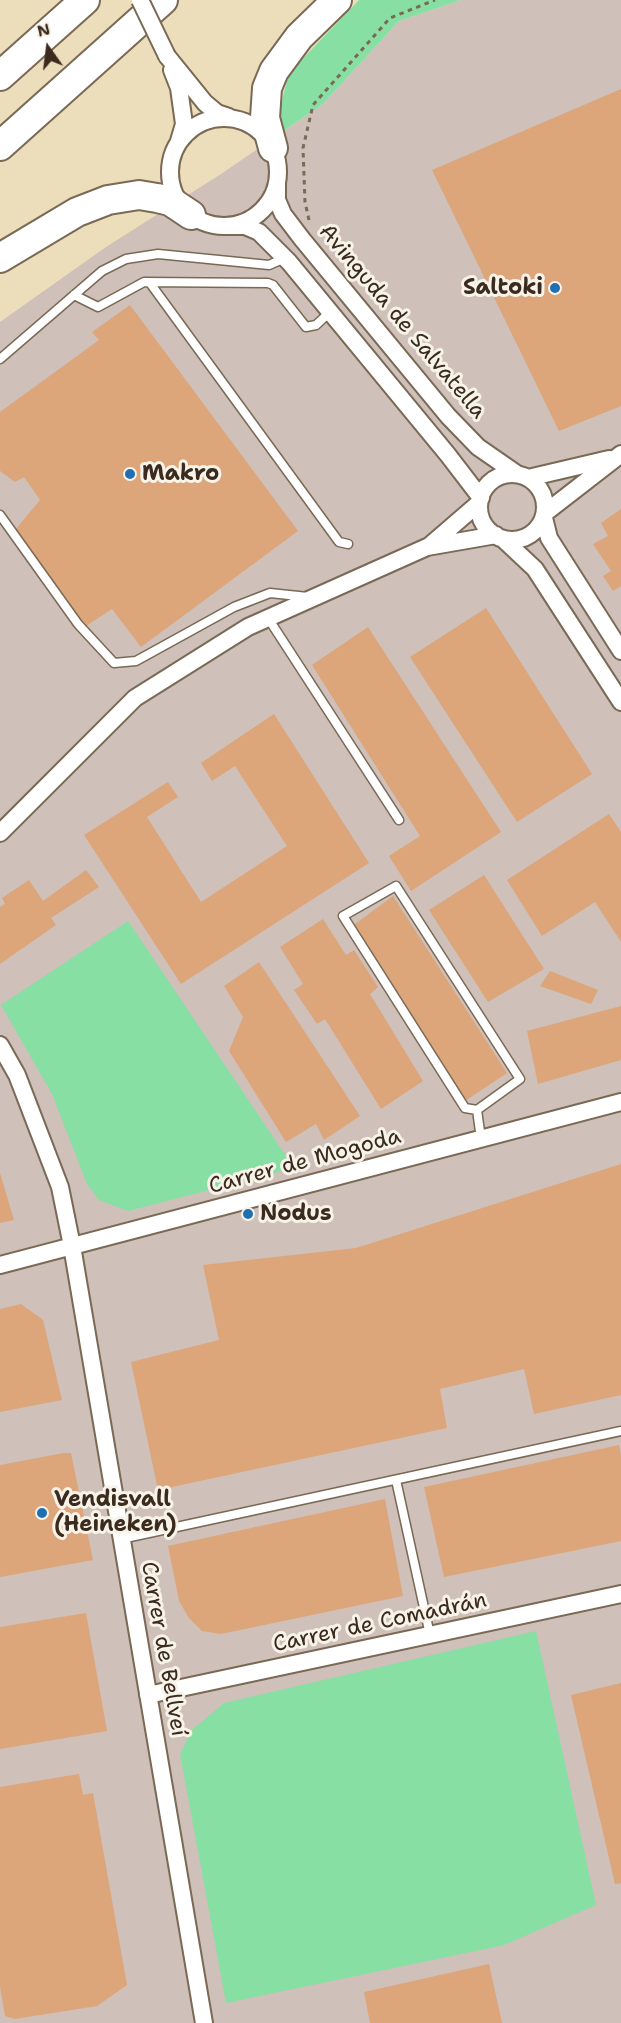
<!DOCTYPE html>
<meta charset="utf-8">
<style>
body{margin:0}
#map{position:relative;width:621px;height:2023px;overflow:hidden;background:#ecdebb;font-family:"Shantell Sans",sans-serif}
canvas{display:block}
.north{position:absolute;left:18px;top:18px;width:60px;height:60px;-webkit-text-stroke:4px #f7f3e8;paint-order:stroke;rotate:346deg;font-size:16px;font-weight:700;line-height:24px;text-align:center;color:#3b2a1e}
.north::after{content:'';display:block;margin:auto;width:21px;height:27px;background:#3b2a1e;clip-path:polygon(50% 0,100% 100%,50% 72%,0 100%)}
</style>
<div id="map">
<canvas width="621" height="2023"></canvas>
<div class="north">N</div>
</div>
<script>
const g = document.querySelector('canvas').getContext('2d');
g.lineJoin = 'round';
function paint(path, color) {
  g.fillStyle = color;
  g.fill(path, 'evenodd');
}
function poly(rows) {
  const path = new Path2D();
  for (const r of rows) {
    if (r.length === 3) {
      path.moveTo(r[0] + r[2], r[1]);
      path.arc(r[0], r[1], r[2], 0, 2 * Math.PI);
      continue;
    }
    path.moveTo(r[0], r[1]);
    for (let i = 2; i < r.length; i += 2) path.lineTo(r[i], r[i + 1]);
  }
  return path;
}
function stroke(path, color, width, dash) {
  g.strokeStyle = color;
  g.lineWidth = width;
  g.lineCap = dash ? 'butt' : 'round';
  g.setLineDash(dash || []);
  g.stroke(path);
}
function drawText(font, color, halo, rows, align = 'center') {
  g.font = font + ' "Shantell Sans",sans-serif';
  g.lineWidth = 6;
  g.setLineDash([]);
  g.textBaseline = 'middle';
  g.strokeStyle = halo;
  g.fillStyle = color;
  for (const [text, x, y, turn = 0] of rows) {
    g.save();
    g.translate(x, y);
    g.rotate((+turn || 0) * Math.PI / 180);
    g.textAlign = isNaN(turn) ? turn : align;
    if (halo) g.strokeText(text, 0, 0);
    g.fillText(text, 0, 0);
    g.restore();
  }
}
const industrial = poly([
 [461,0,621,0,621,2023,0,2023,0,322,106,247,221,174,323,104,399,21]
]);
const green = poly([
 [359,0,461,0,399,21,323,104,282,132,280,108,289,73],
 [128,921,294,1168,128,1211,99,1200,87,1184,52,1094,1,1005],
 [536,1631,596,1905,504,1945,226,2003,180,1754,192,1730,224,1703]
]);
const building = poly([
 [621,89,621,406,559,431,432,170],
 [130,305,298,531,141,647,112,609,86,626,78,615,75,618,15,530,40,500,24,477,15,482,0,471,0,412,99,340,92,332],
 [621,509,621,586,613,591,603,576,611,571,593,544,608,536,601,523],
 [486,608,592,774,517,822,410,657],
 [368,627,501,832,411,891,389,856,420,836,312,665],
 [274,714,369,863,181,984,84,835,168,782,178,797,147,817,201,902,287,846,235,766,212,781,201,763],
 [609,814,621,832,621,942,595,902,542,936,507,880],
 [86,870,99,887,51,918,56,925,0,964,0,907,5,904,2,898,29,880,43,901],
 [484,875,544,969,488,1002,429,910],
 [393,896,507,1073,465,1101,351,927],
 [323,919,346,955,354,950,378,987,370,994,423,1081,381,1109,325,1019,317,1024,294,990,303,984,280,947],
 [259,962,360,1116,324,1140,316,1124,286,1142,229,1051,243,1017,224,986],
 [550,971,598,990,591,1004,540,986],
 [621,1006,621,1060,538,1084,527,1031],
 [621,1164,621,1395,534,1414,524,1369,440,1389,447,1428,158,1490,131,1362,219,1340,203,1265,356,1248],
 [0,1173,14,1220,0,1223],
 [21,1304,43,1320,62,1400,0,1412,0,1309],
 [619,1445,621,1455,621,1541,444,1577,424,1487],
 [64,1453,71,1453,93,1560,0,1577,0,1465],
 [385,1499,403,1596,221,1634,202,1631,189,1618,179,1601,168,1546],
 [86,1613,107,1731,0,1749,0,1627],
 [621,1683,621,1883,615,1884,571,1695],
 [79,1774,83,1795,93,1793,127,1985,97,2006,15,2019,5,2016,0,1987,0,1787],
 [489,1964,502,2023,370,2023,364,1992]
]);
const path = poly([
 [309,220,305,202,303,148,313,105,390,18,435,0]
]);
const lane = poly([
 [150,283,339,542,348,544],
 [74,295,98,307,144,282,268,283,273,285,306,327,316,325,330,312],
 [0,359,102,271,126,259,158,254,269,265,285,258],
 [0,515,78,624,114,663,136,661,234,607,270,593,308,597],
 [268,618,399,820],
 [477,1110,465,1108,343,916,396,886,520,1079,477,1110,481,1139],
 [396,1480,430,1635],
 [121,1539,621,1431]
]);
const street = poly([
 [167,56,205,103,217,113,229,117],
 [172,70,179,88,184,124,179,141],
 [224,172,54],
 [277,183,277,200,283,214,302,239,448,416,478,447,517,474],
 [228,226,245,226,259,232,289,262,448,455,481,498],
 [512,507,33],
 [528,478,609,459],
 [545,513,621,454],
 [544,518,549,538,621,651],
 [503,539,535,569,621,702],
 [428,547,479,503],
 [0,833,135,698,248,627,427,547,496,535],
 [0,1045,17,1075,60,1187,72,1246,204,2023],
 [0,1265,621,1102],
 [148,1695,621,1594]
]);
const highway = poly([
 [0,76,85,0],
 [0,146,163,0],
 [273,148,265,118,267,88,274,71,299,37,337,0],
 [0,258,77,212,108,200,139,195,157,198,170,201,191,215]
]);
const streetBridge = poly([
 [140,0,167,56]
]);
const markers = [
 [555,288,6,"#1f6fb2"],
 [130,474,6,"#1f6fb2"],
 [248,1214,6,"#1f6fb2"],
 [42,1513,6,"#1f6fb2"]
];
const poiNames = [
 ["Saltoki",543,288,"right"],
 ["Makro",142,474],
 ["Nodus",260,1214],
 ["Vendisvall",54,1500],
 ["(Heineken)",54,1525]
];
const streetNames = [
 ["Avinguda de Salvatella",402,322,50],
 ["Carrer de Mogoda",305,1162,-15],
 ["Carrer de Comadrán",380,1623,-12],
 ["Carrer de Bellveí",163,1649,80]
];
paint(industrial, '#cfc0ba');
paint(green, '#87dfa3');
paint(building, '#dda57a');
stroke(lane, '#796955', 11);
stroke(street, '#796955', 20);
stroke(highway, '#796955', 32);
stroke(path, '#796955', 3, [4.5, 4.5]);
stroke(lane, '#fff', 8);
stroke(street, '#fff', 16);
stroke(highway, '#fff', 28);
stroke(streetBridge, '#796955', 20, []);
stroke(streetBridge, '#fff', 16);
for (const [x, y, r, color] of markers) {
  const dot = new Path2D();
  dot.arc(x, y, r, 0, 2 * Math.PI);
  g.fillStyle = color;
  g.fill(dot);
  stroke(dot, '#f7f3e8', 2);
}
drawText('bold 22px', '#3b2a1e', '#f7f3e8', poiNames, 'left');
drawText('22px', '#3b2a1e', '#f7f3e8', streetNames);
</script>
